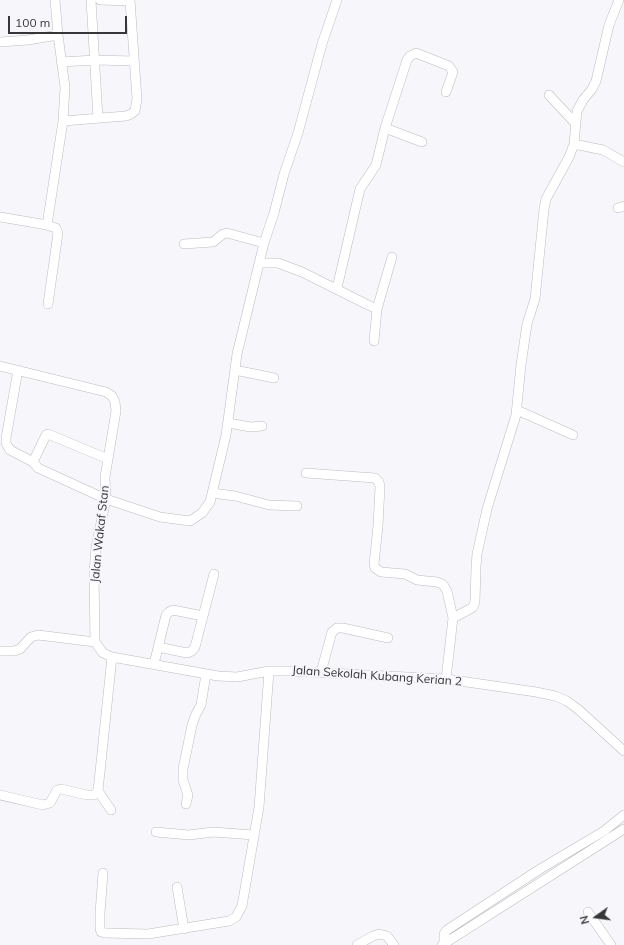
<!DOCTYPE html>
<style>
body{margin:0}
#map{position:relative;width:624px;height:945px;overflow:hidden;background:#f6f6fb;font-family:Mulish,sans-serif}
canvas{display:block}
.north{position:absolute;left:576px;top:897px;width:40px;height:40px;-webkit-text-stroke:3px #f6f6fb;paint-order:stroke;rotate:256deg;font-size:11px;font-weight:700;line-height:16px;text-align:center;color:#363738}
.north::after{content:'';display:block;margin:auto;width:14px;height:18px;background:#363738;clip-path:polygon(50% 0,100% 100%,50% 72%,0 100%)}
.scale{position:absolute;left:8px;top:16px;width:119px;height:18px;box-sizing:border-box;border:2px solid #363738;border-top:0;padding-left:5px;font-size:12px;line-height:14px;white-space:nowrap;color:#363738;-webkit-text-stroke:3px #f6f6fb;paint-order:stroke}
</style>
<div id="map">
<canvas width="624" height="945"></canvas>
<div class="north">N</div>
<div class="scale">100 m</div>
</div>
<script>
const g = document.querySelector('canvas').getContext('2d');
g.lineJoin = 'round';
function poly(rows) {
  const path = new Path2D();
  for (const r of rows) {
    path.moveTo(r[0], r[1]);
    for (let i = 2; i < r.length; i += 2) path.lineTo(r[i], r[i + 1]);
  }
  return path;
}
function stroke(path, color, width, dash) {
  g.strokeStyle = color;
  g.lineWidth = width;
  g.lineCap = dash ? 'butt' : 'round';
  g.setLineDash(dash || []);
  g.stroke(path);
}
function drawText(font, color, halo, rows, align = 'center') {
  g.font = font + ' Mulish,sans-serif';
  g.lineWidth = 4;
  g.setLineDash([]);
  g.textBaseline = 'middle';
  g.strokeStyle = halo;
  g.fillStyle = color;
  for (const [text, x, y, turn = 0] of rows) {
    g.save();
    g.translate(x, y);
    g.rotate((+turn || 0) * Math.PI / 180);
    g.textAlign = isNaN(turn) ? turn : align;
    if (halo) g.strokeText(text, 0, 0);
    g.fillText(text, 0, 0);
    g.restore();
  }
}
const minor = poly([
 [91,0,98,118],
 [100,0,130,1],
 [0,42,28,40,58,35],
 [61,62,95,60,134,61],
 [549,95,576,124],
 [63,121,126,116,131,114,135,111,137,99,130,0],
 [385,128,422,142],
 [574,144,603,150,624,162],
 [618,208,624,206],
 [0,217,47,225],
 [184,244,213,242,223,234,227,233,264,243],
 [259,263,278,263,302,272,368,305,377,309,374,341],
 [337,288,360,189,376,165,385,128,407,60,410,56,416,53,449,66,453,72,446,92],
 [48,304,58,233,56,228,47,225,63,121,65,87,58,35,55,0],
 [377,309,392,257],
 [0,366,106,392,112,396,115,402,116,411,105,477,106,499,96,547,94,572,95,642,103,653,112,657,218,676,237,677,269,671,290,671,446,679,536,692,555,696,567,701,579,710,624,751],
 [18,370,6,438,6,443,10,450,33,462,38,468,106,499,160,517,190,521,202,513,210,502,226,435,237,354,264,243,274,213,284,174,298,133,322,44,337,0],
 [235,370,274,378],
 [517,410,573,435],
 [228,423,251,427,262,426],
 [33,462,46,435,48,434,108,459],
 [306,473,375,478,379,482,380,487,378,526,374,564,375,568,381,572,405,574,417,580,437,582,442,584,444,586,447,591,453,618],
 [212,493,235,496,269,505,297,506],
 [158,647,187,653,192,651,195,647,214,574],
 [0,651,14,651,20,649,31,637,38,635,95,642],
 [154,664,166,615,169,612,173,610,203,616],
 [321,672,332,632,337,628,343,628,388,638],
 [446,679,453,618,470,609,473,607,475,602,476,567,477,554,487,509,516,415,521,365,527,324,535,299,544,209,546,199,569,157,574,144,577,111,583,100,592,89,596,81,609,25,619,0],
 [98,791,111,810],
 [0,795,43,805,50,803,57,790,61,789,87,795,94,795,98,791,112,657],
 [186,804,188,795,183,780,183,769,192,725,196,714,201,705,206,674],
 [156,832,189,835,213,832,254,835],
 [103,873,100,913,100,928,101,932,105,933,148,934,229,921,236,917,242,906,259,807,269,671],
 [177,887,184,929],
 [588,912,611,945],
 [444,944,444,934,447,930,540,869,604,831,624,815],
 [357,945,373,936,379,934,387,936,394,945],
 [442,945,624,829]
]);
const streetNames = [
 ["Jalan Wakaf Stan",100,534,-84],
 ["Jalan Sekolah Kubang Kerian 2",377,676,4]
];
stroke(minor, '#bbbcc0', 10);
stroke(minor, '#fff', 9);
drawText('12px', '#363738', '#f6f6fb', streetNames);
</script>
